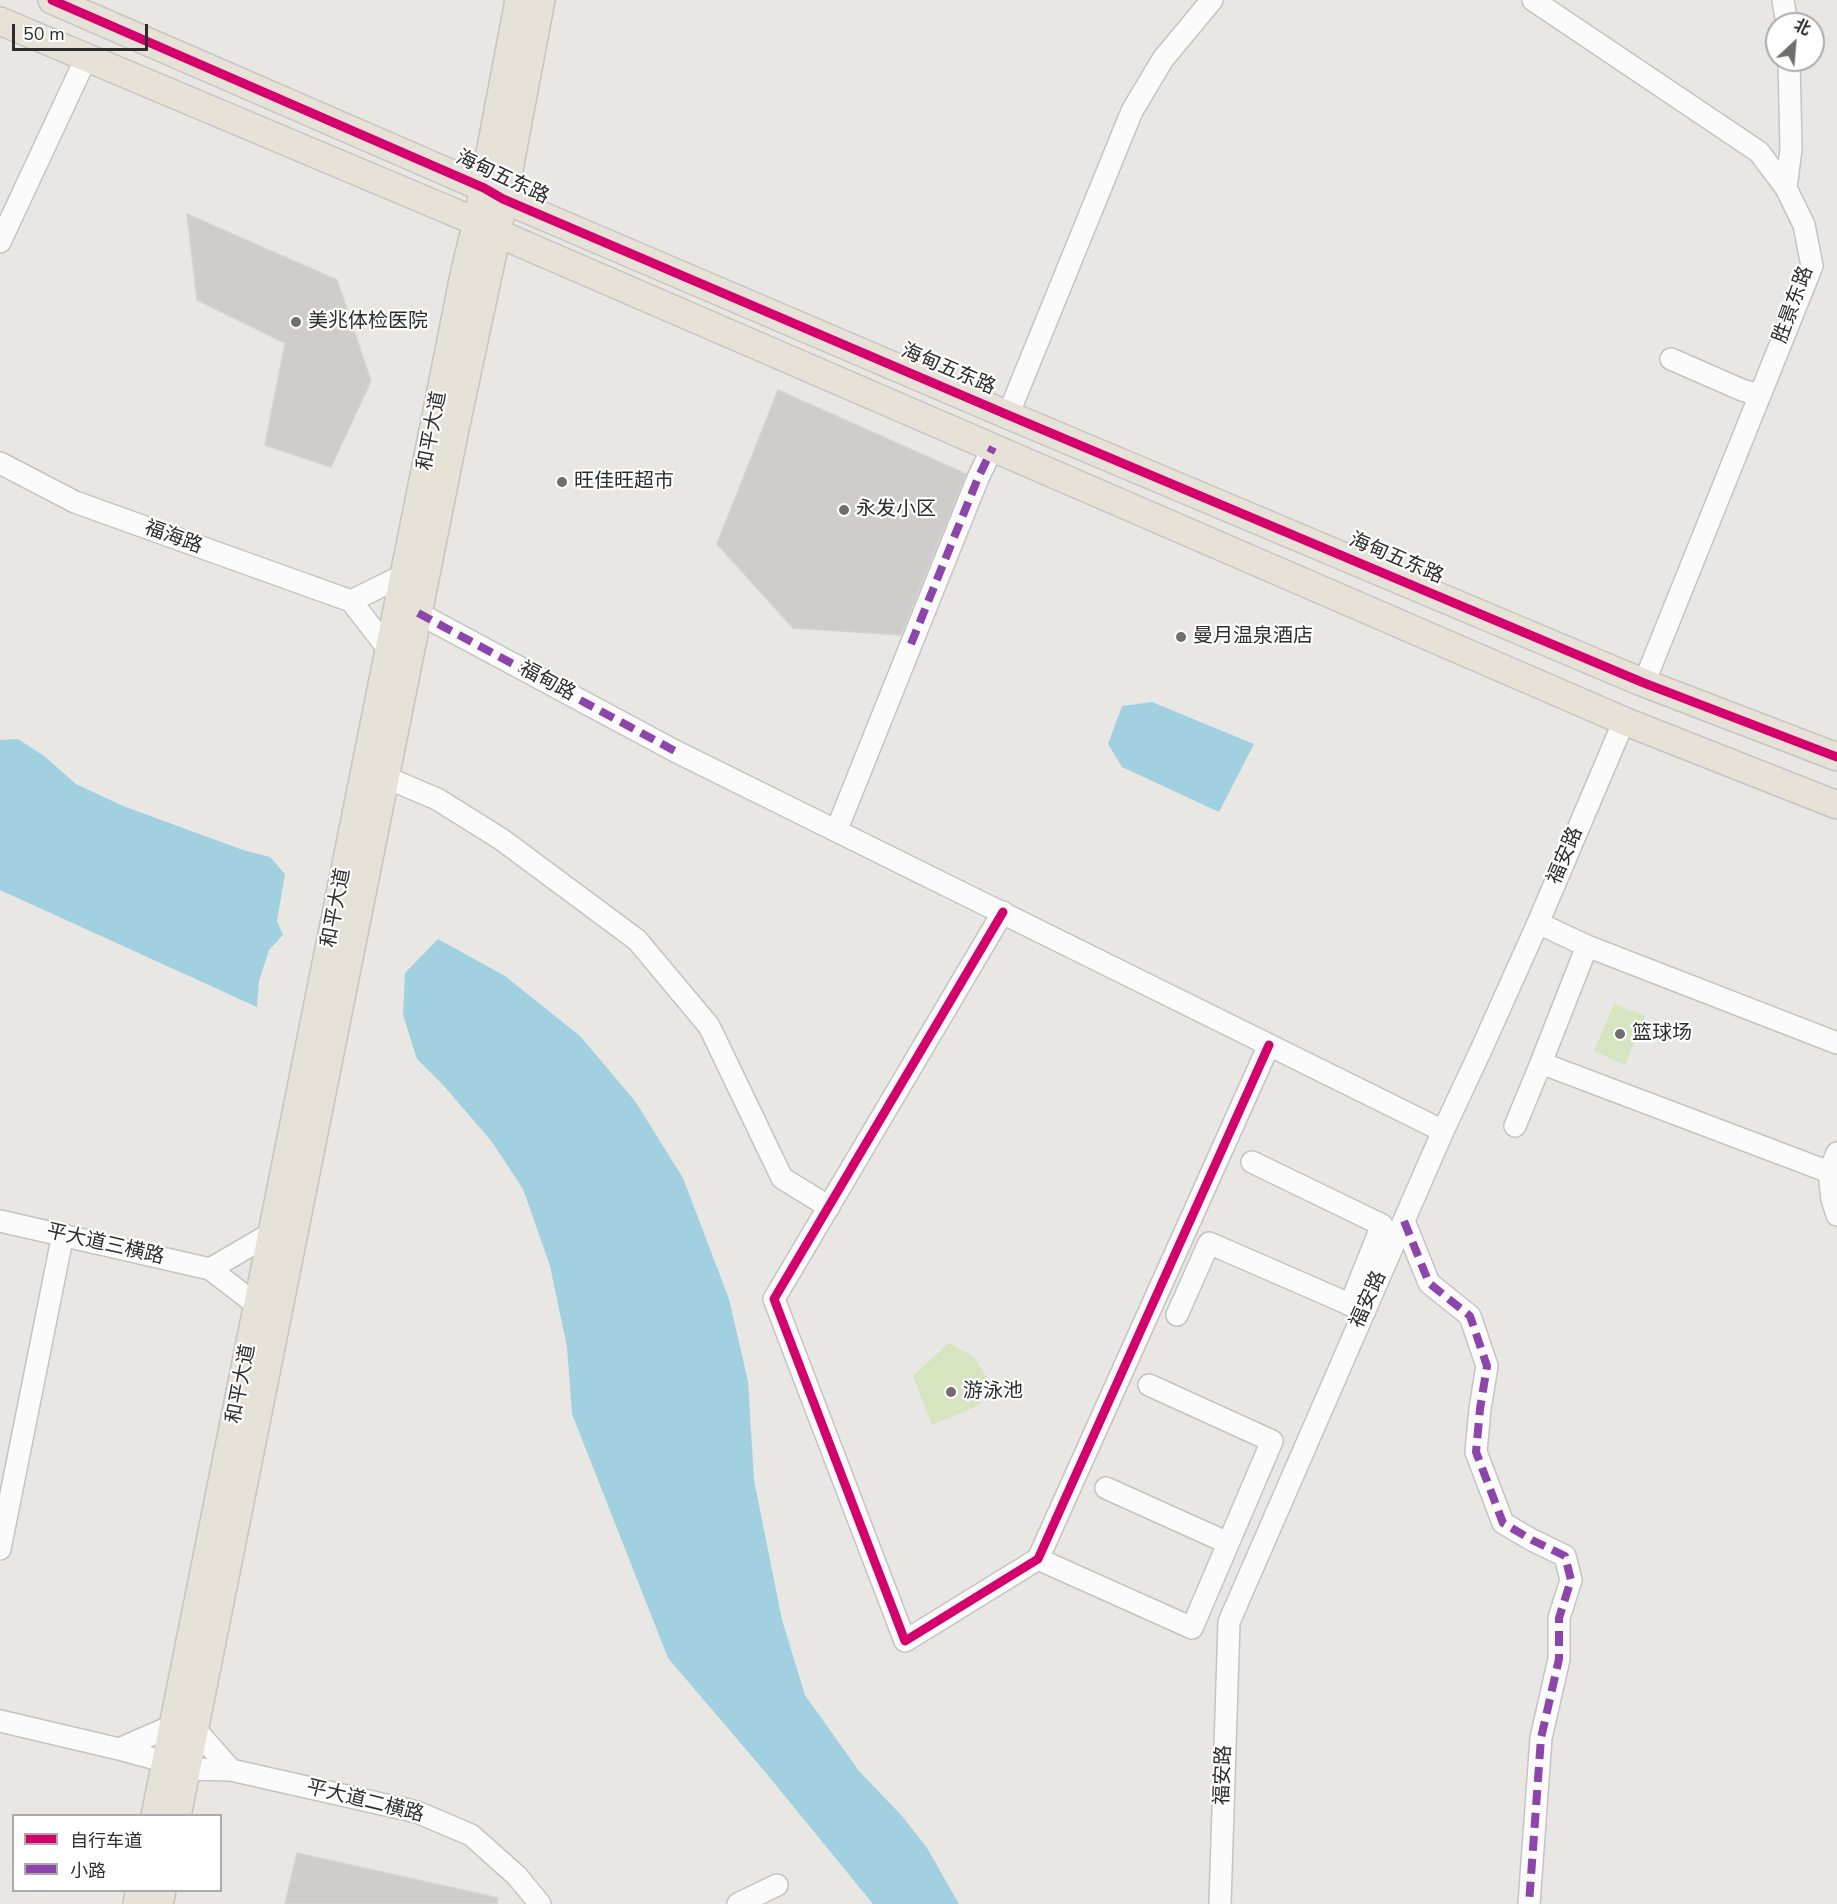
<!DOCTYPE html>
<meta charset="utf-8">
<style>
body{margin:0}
#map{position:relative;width:1837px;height:1904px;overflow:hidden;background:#e9e7e4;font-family:"Nunito Sans","Noto Sans SC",sans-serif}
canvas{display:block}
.legend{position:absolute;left:12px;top:1814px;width:210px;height:78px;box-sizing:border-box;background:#fff;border:2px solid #ababab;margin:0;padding:8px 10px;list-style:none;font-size:18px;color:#2d2d2d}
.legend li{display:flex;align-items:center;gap:12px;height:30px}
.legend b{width:30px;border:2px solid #ababab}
.north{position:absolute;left:1765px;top:12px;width:60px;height:60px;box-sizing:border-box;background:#fff;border:2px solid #ababab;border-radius:50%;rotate:26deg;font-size:16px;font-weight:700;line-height:24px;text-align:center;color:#2d2d2d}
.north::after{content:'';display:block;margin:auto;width:21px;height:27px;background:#6f6e6d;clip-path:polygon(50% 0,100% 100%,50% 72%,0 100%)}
.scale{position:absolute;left:12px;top:24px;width:136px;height:27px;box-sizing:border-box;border:3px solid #2d2d2d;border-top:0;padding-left:8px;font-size:18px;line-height:21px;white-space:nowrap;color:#2d2d2d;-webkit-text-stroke:4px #fff;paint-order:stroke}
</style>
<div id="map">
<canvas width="1837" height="1904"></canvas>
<ul class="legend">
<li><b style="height:8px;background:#d6006c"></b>自行车道</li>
<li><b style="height:8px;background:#8e44ad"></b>小路</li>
</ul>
<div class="north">北</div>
<div class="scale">50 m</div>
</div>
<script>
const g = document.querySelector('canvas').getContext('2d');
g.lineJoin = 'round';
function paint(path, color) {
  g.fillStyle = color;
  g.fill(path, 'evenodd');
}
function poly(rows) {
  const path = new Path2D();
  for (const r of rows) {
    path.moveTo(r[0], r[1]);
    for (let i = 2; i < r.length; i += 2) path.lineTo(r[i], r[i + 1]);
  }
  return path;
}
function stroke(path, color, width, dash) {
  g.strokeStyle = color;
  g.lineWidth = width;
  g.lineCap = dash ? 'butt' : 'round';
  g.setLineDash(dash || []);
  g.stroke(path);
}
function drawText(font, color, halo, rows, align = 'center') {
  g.font = font + ' "Nunito Sans","Noto Sans SC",sans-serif';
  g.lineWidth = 4.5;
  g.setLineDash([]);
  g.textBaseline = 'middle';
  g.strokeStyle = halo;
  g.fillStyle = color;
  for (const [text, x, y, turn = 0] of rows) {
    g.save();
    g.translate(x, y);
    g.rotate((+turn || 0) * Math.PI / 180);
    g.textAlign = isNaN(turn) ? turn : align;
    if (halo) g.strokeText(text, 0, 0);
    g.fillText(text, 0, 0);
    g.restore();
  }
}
const pitch = poly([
 [1614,1004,1645,1016,1625,1065,1594,1051],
 [949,1343,974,1357,987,1378,979,1405,932,1425,913,1376]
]);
const water = poly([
 [1152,702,1254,744,1219,812,1122,767,1108,744,1122,706],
 [18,739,44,756,76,784,123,806,243,850,270,857,285,874,277,921,283,935,269,950,259,981,257,1007,0,890,0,740],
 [438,939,505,976,580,1036,635,1101,683,1178,729,1299,748,1381,754,1480,782,1620,805,1695,859,1771,902,1816,927,1848,959,1904,873,1904,766,1773,668,1658,572,1414,567,1347,550,1266,523,1189,492,1142,444,1086,417,1059,403,1015,405,973]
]);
const building = poly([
 [187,214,337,280,371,381,331,467,265,445,285,343,197,300,187,214],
 [778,390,966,474,901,635,793,628,717,544,778,390],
 [297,1853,498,1898,497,1904,285,1904,297,1853]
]);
const minor = poly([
 [1533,0,1759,152,1786,188,1804,225,1812,266,1644,683],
 [1783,0,1787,24],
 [1786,188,1791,149,1789,60],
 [0,242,86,58],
 [1671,359,1742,390,1759,395],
 [1008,415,1132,111,1163,59,1212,0],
 [0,463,75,502,351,601],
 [351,601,389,650],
 [351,601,404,575],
 [418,613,675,751,1443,1131],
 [385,777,437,799,501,839,637,940,709,1026,782,1178,829,1207],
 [837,829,978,478,993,447],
 [1003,912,774,1299,905,1641,1038,1559,1269,1045],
 [1538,923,1587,946,1837,1043],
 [1587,946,1541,1063,1829,1172],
 [1515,1126,1541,1063],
 [1837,1153,1829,1172,1832,1199,1837,1215],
 [1252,1162,1382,1225,1350,1305],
 [0,1221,210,1269,257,1305],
 [1404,1221,1429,1283,1470,1316,1487,1366,1480,1409,1476,1452,1503,1523,1532,1540,1565,1556,1571,1580,1559,1618,1559,1659,1541,1738,1529,1904],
 [210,1269,272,1233],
 [1177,1315,1209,1243,1365,1311],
 [1106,1488,1228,1543],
 [0,1549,63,1234],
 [1038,1559,1192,1628,1272,1441,1149,1385],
 [0,1721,119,1749,166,1762],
 [194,1728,231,1770],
 [119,1749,174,1725],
 [186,1769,231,1770,417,1812,471,1835,517,1876,540,1904],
 [738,1904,777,1885],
 [1220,1904,1229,1622,1443,1131,1481,1050,1538,923,1624,721]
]);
const major = poly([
 [52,0,484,188,503,199,1008,415,1644,683,1837,757],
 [0,21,477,222,497,233,1624,721,1837,805],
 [155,1816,438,406,465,270,477,222,519,0],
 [177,1816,455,429,497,233,541,0],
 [137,1904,140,1890],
 [159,1904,162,1890]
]);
const quiet = poly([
 [418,613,675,751],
 [911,644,978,478,993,447],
 [1404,1221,1429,1283,1470,1316,1487,1366,1480,1409,1476,1452,1503,1523,1532,1540,1565,1556,1571,1580,1559,1618,1559,1659,1541,1738,1529,1904]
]);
const cycleway = poly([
 [52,0,484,188,503,199,1008,415,1644,683,1837,757],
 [1003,912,774,1299,905,1641,1038,1559,1269,1045]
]);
const markers = [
 [296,322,6,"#6f6e6d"],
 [562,482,6,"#6f6e6d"],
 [844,510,6,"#6f6e6d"],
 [1181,637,6,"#6f6e6d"],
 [1620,1034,6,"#6f6e6d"],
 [951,1392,6,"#6f6e6d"]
];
const streetNames = [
 ["海甸五东路",502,178,25],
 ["胜景东路",1794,305,-70],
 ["海甸五东路",948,370,23],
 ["和平大道",433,431,-79],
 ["福海路",173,538,20],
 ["海甸五东路",1396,559,23],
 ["福甸路",547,682,28],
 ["福安路",1566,856,-67],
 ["和平大道",337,908,-79],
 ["平大道三横路",105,1245,13],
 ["福安路",1369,1300,-66],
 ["和平大道",242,1384,-79],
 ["福安路",1224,1775,-88],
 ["平大道二横路",365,1802,14]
];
const poiNames = [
 ["美兆体检医院",308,322],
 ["旺佳旺超市",574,482],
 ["永发小区",856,510],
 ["曼月温泉酒店",1193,637],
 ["篮球场",1632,1034],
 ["游泳池",963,1392]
];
paint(pitch, '#d6e4c0');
paint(water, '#a1d1e1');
paint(building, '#cecdcb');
stroke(building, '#d5d3d0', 1.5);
stroke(minor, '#c4c4c4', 24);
stroke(major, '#c5c4c3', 30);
stroke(minor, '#fcfbfb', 21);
stroke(major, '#e6e2d7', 27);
stroke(quiet, '#8e44ad', 8, [15, 8]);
stroke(cycleway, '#d6006c', 9);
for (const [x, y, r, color] of markers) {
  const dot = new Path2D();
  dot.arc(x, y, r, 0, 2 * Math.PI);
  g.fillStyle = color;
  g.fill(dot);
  stroke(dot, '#fff', 2);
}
drawText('20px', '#2d2d2d', '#fff', streetNames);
drawText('20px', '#2d2d2d', '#fff', poiNames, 'left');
</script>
